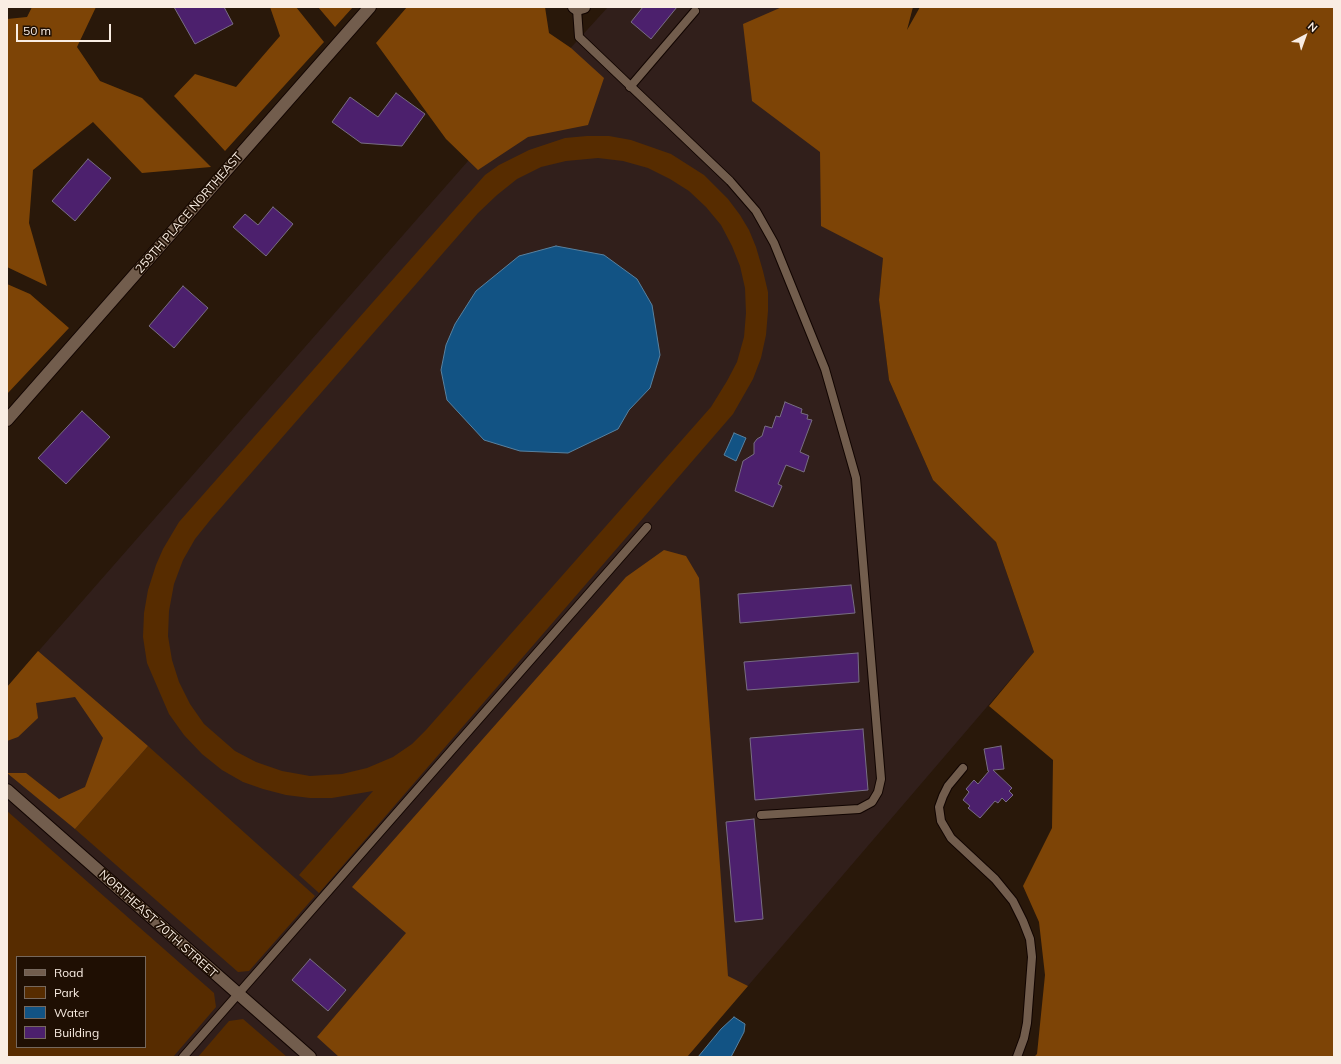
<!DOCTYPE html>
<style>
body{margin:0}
#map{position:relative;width:1341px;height:1064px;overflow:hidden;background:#29180a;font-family:Mulish,sans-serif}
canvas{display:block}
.frame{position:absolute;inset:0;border:8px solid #f9ede3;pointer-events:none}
.legend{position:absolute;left:16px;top:956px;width:130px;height:92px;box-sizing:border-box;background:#1f0f03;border:1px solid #76685d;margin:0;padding:5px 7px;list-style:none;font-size:12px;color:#f9ede3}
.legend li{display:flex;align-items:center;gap:8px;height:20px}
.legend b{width:20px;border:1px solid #76685d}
.north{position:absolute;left:1285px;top:16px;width:40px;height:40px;-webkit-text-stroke:3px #1f0f03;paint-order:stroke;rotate:41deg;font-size:11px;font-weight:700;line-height:16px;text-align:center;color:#f9ede3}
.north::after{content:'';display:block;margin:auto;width:14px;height:18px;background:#f9ede3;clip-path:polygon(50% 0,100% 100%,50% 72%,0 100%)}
.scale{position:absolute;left:16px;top:24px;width:95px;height:18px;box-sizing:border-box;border:2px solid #f9ede3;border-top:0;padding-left:5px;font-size:12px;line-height:14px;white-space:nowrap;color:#f9ede3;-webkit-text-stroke:3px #1f0f03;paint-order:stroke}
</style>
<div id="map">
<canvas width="1341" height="1064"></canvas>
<div class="frame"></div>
<ul class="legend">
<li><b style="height:5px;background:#725d4d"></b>Road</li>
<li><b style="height:11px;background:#572c00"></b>Park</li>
<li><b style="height:11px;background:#125384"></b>Water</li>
<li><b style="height:11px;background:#4c206d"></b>Building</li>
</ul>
<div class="north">N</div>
<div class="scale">50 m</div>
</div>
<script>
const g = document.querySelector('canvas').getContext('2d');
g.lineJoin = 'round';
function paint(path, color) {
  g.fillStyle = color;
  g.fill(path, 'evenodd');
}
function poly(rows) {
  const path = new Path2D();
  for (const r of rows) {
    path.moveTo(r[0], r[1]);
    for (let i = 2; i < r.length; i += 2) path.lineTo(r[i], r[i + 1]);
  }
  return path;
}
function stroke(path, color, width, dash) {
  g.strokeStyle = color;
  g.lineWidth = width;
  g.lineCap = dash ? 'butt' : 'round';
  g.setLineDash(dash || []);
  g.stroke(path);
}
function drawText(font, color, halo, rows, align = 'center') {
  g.font = font + ' Mulish,sans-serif';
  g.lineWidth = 3.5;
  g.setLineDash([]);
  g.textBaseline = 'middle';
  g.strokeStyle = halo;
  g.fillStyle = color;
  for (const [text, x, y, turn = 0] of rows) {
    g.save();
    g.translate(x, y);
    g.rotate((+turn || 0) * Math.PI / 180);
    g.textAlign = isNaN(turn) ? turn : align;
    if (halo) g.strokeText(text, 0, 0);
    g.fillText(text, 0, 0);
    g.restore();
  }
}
const commercial = poly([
 [608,7,913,7,906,32,879,300,889,380,933,480,996,542,1034,652,687,1057,7,1057,7,687,482,145],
 [17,957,145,957,145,1047,17,1047]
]);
const green = poly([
 [587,136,609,136,631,140,671,154,704,175,728,199,740,215,749,230,756,247,763,271,768,292,768,311,766,335,761,358,753,379,733,414,319,893,299,875,373,791,332,798,310,798,286,795,263,789,243,782,222,770,202,754,184,735,169,714,147,663,143,637,144,613,148,590,156,565,163,549,179,522,485,175,499,165,529,150,565,138],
 [598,158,623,161,648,168,670,179,689,191,706,207,721,225,732,246,740,266,745,288,746,313,744,337,737,362,727,381,711,407,426,730,412,744,393,757,367,768,342,774,310,776,282,771,256,762,235,751,204,724,190,704,179,682,172,660,168,636,169,611,174,584,183,560,195,539,211,519,478,213,497,195,517,179,541,167,566,161],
 [148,746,315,896,249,971,238,972,75,829],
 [7,811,214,993,216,1007,173,1057,7,1057],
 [17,957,145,957,145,1047,17,1047],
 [243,1019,287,1057,198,1057,229,1021]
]);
const forest = poly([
 [32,7,96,7,77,47,100,81,142,98,211,167,142,173,93,122,33,170,29,223,47,286,7,267,7,19,27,17],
 [270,7,296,7,324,42,225,151,174,96,195,74,236,87,280,36],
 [318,7,353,7,335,27],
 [407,7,545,7,549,33,571,48,604,78,588,125,528,137,478,170,446,139,376,43],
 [782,7,913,7,907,30,920,7,1334,7,1334,1057,1034,1057,1037,1054,1045,975,1039,922,1023,886,1052,828,1053,760,989,706,1034,652,996,542,933,480,889,380,879,300,883,258,821,226,820,152,752,101,743,24],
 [7,284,30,294,69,328,7,394],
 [664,550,686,556,699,578,728,976,748,986,687,1057,339,1057,317,1037,406,933,352,887,626,577],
 [38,651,148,746,75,829,7,773,26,773,59,799,85,787,103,738,75,697,36,703,38,718,18,737,7,741,7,687]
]);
const water = poly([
 [556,246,604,255,637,279,652,305,660,355,650,388,629,410,618,429,568,453,520,451,484,440,447,400,441,370,446,345,455,324,476,291,519,256,556,246],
 [734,433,746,438,736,461,724,455,734,433],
 [734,1017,745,1024,744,1032,731,1057,698,1057,721,1029,734,1017]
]);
const building = poly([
 [174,7,224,7,233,24,195,44,174,7],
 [643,7,677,7,651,39,631,22,643,7],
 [396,93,425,114,402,146,361,143,332,122,350,97,378,117,396,93],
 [88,159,111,178,75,221,52,201,88,159],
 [273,207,293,224,266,256,233,227,245,214,258,225,273,207],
 [183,286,208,308,174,348,149,326,183,286],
 [785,402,802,409,801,413,808,415,807,419,812,420,800,452,809,456,804,472,786,465,778,484,782,486,773,507,735,491,743,461,754,454,754,443,757,439,762,436,765,426,772,428,776,416,780,417,785,402],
 [82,411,110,437,66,484,38,458,82,411],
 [851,585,855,613,740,623,738,594,851,585],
 [858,653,859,682,747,690,744,662,858,653],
 [863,729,868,790,755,800,750,738,863,729],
 [1001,746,1004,769,993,770,1012,788,1009,791,1013,795,1006,802,1002,798,998,803,995,801,980,818,968,808,970,806,963,800,969,792,966,789,974,780,978,784,989,771,988,771,984,749,1001,746],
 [754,819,763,919,735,922,726,822,754,819],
 [310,959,346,990,328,1011,292,980,310,959]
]);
const lane = poly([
 [577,9,579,37,730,181,756,211,774,243,825,369,856,478,881,779,878,792,872,802,859,809,761,815],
 [630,87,695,11],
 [963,768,948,786,943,796,939,807,941,821,951,838,995,879,1013,901,1023,921,1030,939,1032,957,1027,1023,1024,1038,1017,1057],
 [183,1057,647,527]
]);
const street = poly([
 [574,7,577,9,584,7],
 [7,420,370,7],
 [7,790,310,1057]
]);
const streetNames = [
 ["259TH PLACE NORTHEAST",189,213,-49],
 ["NORTHEAST 70TH STREET",158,924,42]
];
paint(commercial, '#311f1b');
paint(green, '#572c00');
paint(forest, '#7d4406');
paint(water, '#125384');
stroke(water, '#5781a0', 1);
paint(building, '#4c206d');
stroke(building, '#786d83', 1);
stroke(lane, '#110400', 10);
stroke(street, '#110400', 14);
stroke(lane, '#725d4d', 8);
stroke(street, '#725d4d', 12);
drawText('12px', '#f9ede3', '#1f0f03', streetNames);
</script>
